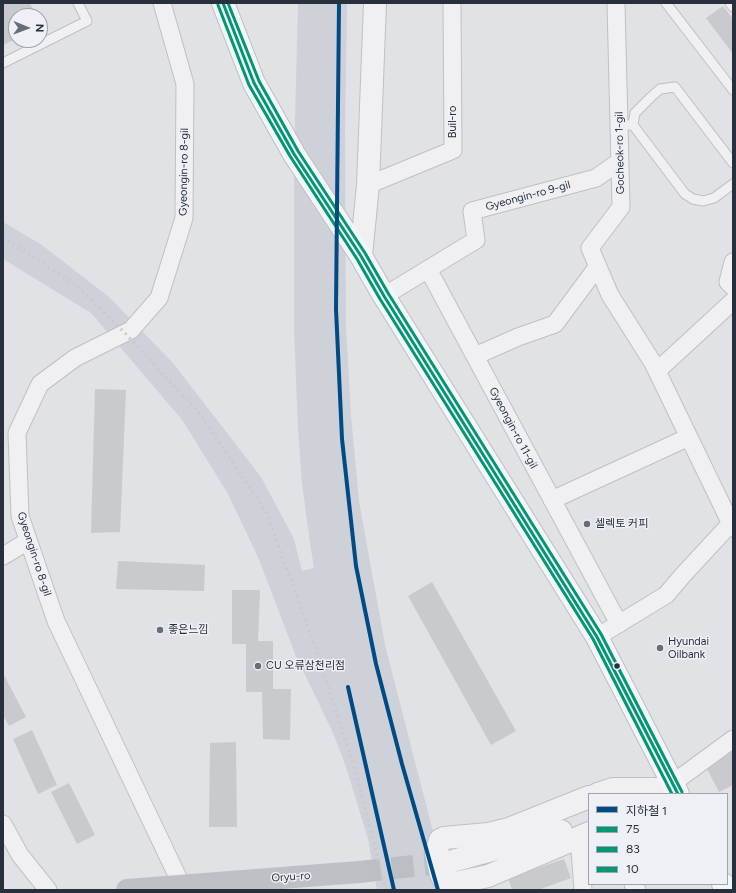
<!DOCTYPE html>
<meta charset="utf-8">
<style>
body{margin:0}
#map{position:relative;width:736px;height:893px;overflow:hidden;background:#e0e2e5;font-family:Figtree,"Noto Sans KR",sans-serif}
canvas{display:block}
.frame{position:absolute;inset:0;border:4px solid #282f3d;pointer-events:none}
.legend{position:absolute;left:588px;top:793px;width:140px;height:92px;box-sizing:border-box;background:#eef0f5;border:1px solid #9fa3ab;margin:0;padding:5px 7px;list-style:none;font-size:12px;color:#282f3d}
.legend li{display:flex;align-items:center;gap:8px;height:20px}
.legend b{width:20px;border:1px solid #9fa3ab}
.north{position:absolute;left:8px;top:8px;width:40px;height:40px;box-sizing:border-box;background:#eef0f5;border:1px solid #9fa3ab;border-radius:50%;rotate:91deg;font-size:11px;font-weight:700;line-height:16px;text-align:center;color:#282f3d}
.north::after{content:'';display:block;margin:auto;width:14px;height:18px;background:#686e78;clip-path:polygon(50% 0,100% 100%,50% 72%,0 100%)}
</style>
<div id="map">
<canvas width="736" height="893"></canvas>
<div class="frame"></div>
<ul class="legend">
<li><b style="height:5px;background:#004a85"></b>지하철 1</li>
<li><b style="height:5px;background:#009775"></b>75</li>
<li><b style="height:5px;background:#009775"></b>83</li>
<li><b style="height:5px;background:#009775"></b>10</li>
</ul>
<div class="north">N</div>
</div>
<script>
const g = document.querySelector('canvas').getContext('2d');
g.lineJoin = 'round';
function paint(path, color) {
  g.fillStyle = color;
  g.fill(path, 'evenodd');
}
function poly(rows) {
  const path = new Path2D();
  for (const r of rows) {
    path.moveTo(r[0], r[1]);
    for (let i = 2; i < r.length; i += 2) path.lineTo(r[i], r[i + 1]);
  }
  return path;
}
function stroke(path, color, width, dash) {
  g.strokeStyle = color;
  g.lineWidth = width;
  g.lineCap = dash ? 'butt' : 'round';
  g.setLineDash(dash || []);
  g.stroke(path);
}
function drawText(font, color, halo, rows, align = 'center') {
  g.font = font + ' Figtree,"Noto Sans KR",sans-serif';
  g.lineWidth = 3;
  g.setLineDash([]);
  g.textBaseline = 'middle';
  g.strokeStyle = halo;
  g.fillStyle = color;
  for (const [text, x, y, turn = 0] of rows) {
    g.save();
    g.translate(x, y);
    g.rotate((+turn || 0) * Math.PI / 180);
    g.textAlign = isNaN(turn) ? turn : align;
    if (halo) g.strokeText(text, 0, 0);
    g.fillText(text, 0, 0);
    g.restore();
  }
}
const built = poly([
 [298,3,347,3,345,132,346,327,351,415,359,501,385,645,448,890,377,890,368,839,346,767,333,733,295,654,258,557,228,494,183,421,91,313,3,259,3,222,42,245,109,297,173,363,261,477,294,539,302,571,314,568,310,543,302,483,298,430,294,329,294,160]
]);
const building = poly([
 [3,3,30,3,36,16,16,16,16,39,3,45],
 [723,6,733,19,733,54,706,18],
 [95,389,126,390,120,532,91,533],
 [118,561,205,565,204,591,116,589],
 [432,582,516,731,491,745,408,596],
 [232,590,260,590,258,641,273,641,273,689,291,689,290,740,263,739,262,692,246,692,246,644,232,644],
 [3,673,26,717,9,726,3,715],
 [32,730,57,785,38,794,13,739],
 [236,742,237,827,209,827,210,743],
 [733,751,733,785,719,792,705,765],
 [69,783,95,835,77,844,51,792],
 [564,859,571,878,538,890,512,890,508,878]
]);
const secondaryTunnel = poly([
 [359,872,449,862]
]);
const service = poly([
 [666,3,733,90],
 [730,3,733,7],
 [3,63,87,21,78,3],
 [628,125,633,125,685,194,693,199,703,201,714,198,733,184],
 [633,125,635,113,651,97,660,89,675,87,733,163]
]);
const minor = poly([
 [162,3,185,84,184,218,159,298,131,330,75,358,40,384,17,433,20,516,56,621,184,890],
 [616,3,621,207,590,248,610,295,653,363,733,528],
 [368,185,453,150,452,3],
 [733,262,728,282,733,287],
 [428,269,619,624],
 [384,296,476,240,472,211,596,178,620,161],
 [475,356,518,337,555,324,598,266],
 [657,371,733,301],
 [552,500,689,437],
 [3,556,28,541],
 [597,637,666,595,683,575,733,521],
 [673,783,733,739],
 [3,824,20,855,48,890],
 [579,838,583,890],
 [633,884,637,890]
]);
const tertiary = poly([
 [361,256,368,185,375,3],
 [598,794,613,789,659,789],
 [589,797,509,829,488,834,444,838,440,840,436,853,441,874,444,880,456,883,488,876,589,833],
 [449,862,561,831]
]);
const secondary = poly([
 [127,890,359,872]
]);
const primary = poly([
 [223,3,254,83,294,154,361,256,384,296,597,637,678,794],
 [723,884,726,890]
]);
const rail = poly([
 [3,237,76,285,125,333,200,414,266,512,316,648,357,777,386,890]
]);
const bus1 = poly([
 [223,3,254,83,294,154,361,256,384,296,597,637,678,794]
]);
const bus2 = poly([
 [218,5,249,85,290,156,357,259,380,299,593,639,672,794]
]);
const bus3 = poly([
 [228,3,259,81,298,151,365,253,388,293,601,634,682,792]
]);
const metro1 = poly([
 [339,3,336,309,342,439,356,566,376,664,402,764,438,890],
 [348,687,394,890]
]);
const markers = [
 [587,524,4,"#686e78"],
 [160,630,4,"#686e78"],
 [660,648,4,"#686e78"],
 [258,666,4,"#686e78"],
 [617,666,3.5,"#282f3d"]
];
const streetNames = [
 ["Buil-ro",453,122,-90],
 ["Gocheok-ro 1-gil",620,153,-91],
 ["Gyeongin-ro 8-gil",184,172,-89],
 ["Gyeongin-ro 9-gil",528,196,-15],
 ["Gyeongin-ro 11-gil",513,428,62],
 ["Gyeongin-ro 8-gil",34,554,72],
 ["Oryu-ro",291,877,-4]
];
const poiNames = [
 ["셀렉토 커피",595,524],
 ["좋은느낌",168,630],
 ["Hyundai",668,642],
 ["Oilbank",668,655],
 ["CU 오류삼천리점",266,666]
];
paint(built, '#cfd1d8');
paint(building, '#c9cacd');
stroke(secondaryTunnel, '#bbbec3', 22, [22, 11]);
stroke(service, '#bec0c3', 11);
stroke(minor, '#bec0c3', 19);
stroke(tertiary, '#bec0c3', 24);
stroke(primary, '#bcbfc3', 24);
stroke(service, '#f0f0f2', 9);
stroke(minor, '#f0f0f2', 17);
stroke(tertiary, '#f0f0f2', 22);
stroke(secondary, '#bec0c5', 22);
stroke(primary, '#f4f5f6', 22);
stroke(rail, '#c9cacd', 3, [2, 4]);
stroke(bus1, '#009775', 3);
stroke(bus2, '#009775', 3);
stroke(bus3, '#009775', 3);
stroke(metro1, '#004a85', 4);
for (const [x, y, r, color] of markers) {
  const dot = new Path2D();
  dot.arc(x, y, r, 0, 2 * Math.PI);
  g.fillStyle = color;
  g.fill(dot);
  stroke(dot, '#eef0f5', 1.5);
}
drawText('11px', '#282f3d', '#eef0f5', streetNames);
drawText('11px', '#282f3d', '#eef0f5', poiNames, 'left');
</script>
